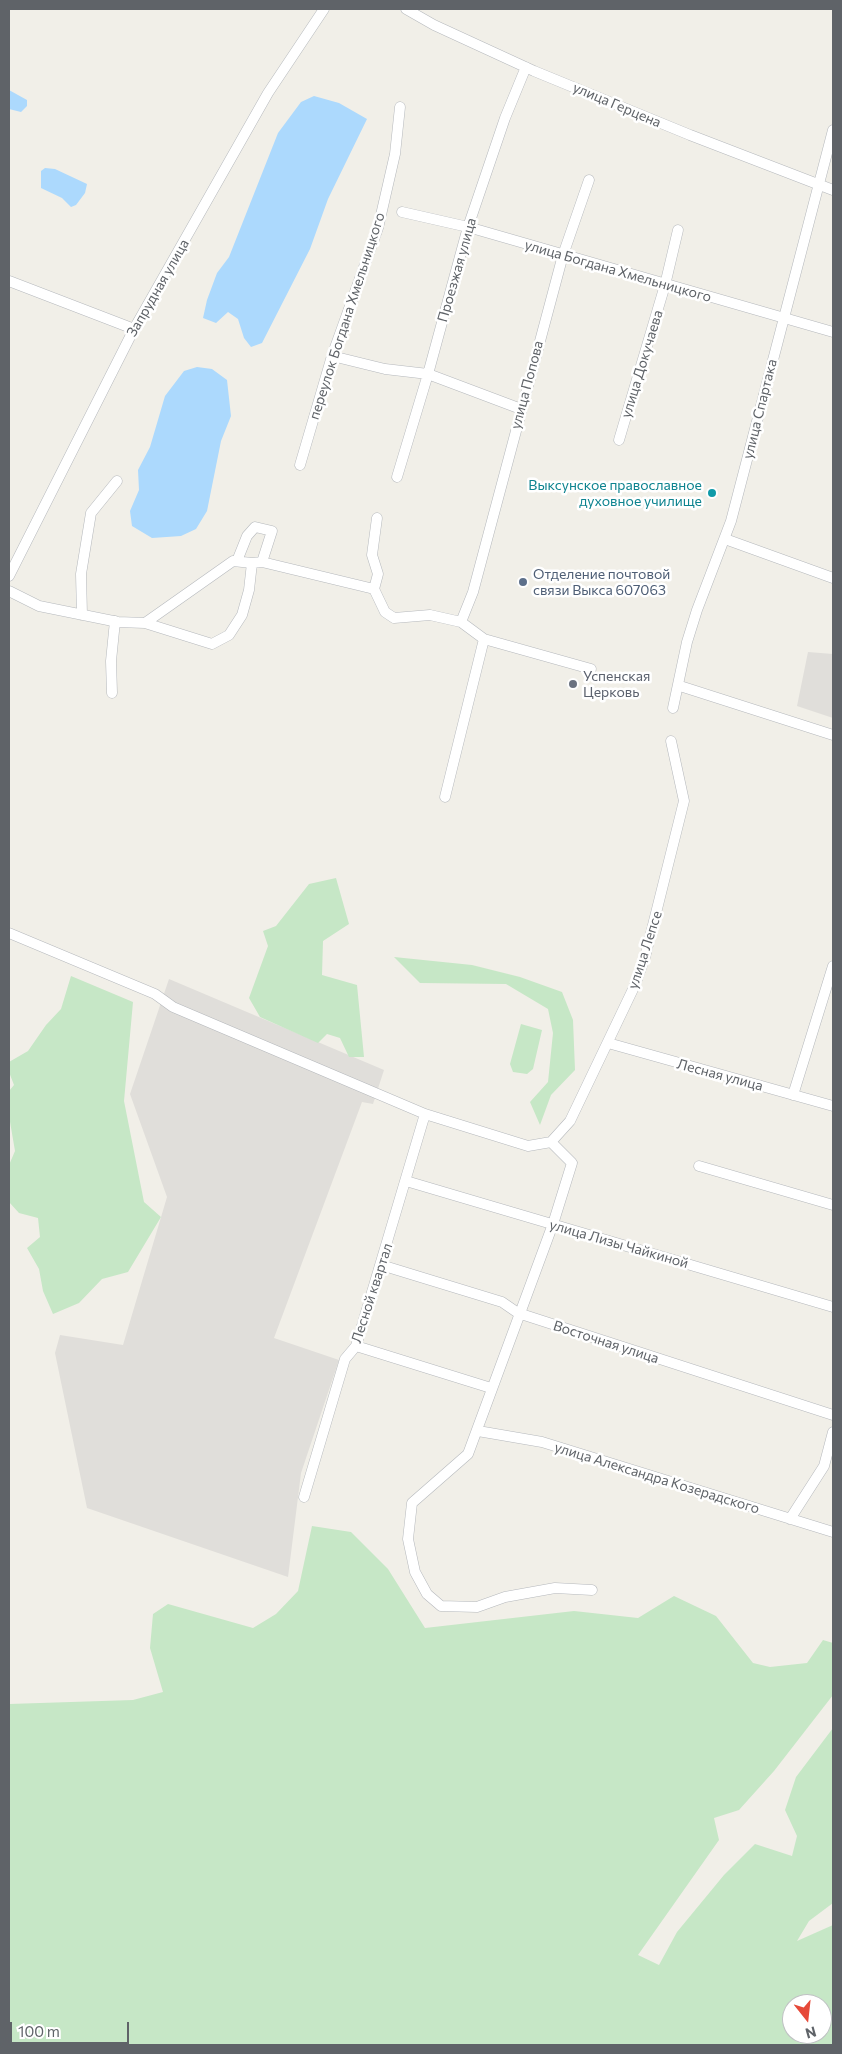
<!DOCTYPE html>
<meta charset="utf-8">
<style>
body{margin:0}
#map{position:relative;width:842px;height:2054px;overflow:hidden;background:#f1efe8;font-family:Commissioner,sans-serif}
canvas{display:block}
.frame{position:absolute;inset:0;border:10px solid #5f6368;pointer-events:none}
.north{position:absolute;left:782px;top:1994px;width:50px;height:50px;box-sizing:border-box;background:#fff;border:1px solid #bfc1c3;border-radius:50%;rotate:164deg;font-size:14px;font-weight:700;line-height:20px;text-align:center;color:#5f6368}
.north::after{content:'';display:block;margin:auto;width:18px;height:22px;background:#e64939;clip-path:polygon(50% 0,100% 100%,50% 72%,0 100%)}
.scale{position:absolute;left:10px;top:2022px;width:119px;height:22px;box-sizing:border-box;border:2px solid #5f6368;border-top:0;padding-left:6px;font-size:15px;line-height:18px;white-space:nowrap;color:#5f6368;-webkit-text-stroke:4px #fff;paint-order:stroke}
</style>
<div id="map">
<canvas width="842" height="2054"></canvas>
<div class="frame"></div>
<div class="north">N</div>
<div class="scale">100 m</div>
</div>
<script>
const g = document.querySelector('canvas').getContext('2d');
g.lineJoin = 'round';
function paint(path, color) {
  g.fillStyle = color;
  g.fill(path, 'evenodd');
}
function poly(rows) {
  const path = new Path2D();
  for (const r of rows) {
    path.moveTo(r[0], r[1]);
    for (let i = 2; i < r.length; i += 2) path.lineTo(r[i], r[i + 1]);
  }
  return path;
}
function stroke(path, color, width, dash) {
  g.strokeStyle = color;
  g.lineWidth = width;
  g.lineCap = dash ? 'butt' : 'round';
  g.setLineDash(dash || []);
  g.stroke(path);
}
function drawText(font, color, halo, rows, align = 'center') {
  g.font = font + ' Commissioner,sans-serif';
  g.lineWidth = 5;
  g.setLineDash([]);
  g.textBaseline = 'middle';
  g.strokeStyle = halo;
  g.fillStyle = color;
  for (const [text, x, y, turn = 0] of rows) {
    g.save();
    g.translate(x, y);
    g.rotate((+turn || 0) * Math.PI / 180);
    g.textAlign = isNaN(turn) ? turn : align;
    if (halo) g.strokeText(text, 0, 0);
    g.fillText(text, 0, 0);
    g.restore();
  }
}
const industrial = poly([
 [808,652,833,654,833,718,797,706],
 [169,979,384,1070,373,1104,362,1102,274,1338,339,1360,301,1473,288,1577,87,1508,55,1353,60,1335,123,1345,167,1197,130,1094]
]);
const green = poly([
 [336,878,349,924,323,941,322,975,357,985,364,1057,349,1057,340,1038,327,1034,318,1043,260,1017,249,998,268,946,263,931,276,926,309,884],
 [394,957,472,965,520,977,562,992,573,1020,575,1070,551,1095,540,1125,530,1102,548,1082,553,1033,548,1009,506,984,420,983],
 [71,976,133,1002,124,1101,144,1202,161,1217,128,1272,102,1279,79,1303,53,1314,43,1291,39,1269,27,1248,40,1237,38,1218,19,1213,9,1202,9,1165,15,1151,9,1116,9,1091,14,1085,9,1072,9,1062,28,1051,46,1025,61,1009],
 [521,1024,542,1030,533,1069,527,1074,513,1072,510,1064],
 [312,1526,351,1532,388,1569,425,1628,574,1611,638,1618,674,1596,716,1616,753,1663,770,1667,807,1663,823,1640,833,1643,833,1695,774,1771,739,1810,714,1818,719,1840,638,1955,659,1965,677,1932,724,1875,755,1844,792,1856,797,1836,785,1810,796,1777,833,1728,833,1903,809,1921,797,1941,833,1925,833,2045,9,2045,9,1704,133,1700,163,1692,150,1648,153,1614,168,1604,253,1628,276,1614,298,1591],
 [792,2004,822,2004,822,2034,792,2034]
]);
const water = poly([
 [9,90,27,100,27,106,21,112,9,109],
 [314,96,339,103,367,119,328,199,310,249,262,343,251,347,244,338,238,319,228,312,216,323,203,318,207,300,217,273,229,257,278,133,301,102],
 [45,168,55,169,87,184,85,193,76,205,71,207,62,198,41,188,41,171],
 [197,367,212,369,227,380,231,416,221,441,207,511,196,529,181,536,152,538,132,526,130,511,139,490,138,470,150,447,165,396,184,371]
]);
const minor = poly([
 [406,9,434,25,534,71,690,135,833,190],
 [402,212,468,227,833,332],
 [9,281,134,329],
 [332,356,385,369,428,374,521,409],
 [619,440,665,285,678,230],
 [300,465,332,356,378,228,395,154,400,107],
 [397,477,428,374,468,227,505,118,526,67],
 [725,539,833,578],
 [237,561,247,536,255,527,272,531,262,562],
 [9,576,134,329,268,93,324,9],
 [374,589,378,574,372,555,377,518],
 [9,591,39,606,118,622,145,623,233,561,252,563,262,562,374,589,385,612,394,618,430,615,461,622,473,592,563,255,589,180],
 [82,615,81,574,91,513,117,481],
 [461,622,484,639,591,669],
 [145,623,212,644,229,635,242,615,249,590,252,563],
 [680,686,833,735],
 [112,693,111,661,115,621],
 [673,708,687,642,697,610,731,521,833,130],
 [445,797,484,639],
 [9,933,155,994,173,1007,425,1114,528,1146,551,1142,570,1121,635,985,645,957,684,801,671,741],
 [608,1043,833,1106],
 [793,1095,833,966],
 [551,1142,572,1163,553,1224,468,1454,412,1503,408,1539,415,1572,427,1594,441,1606,477,1607,505,1597,555,1588,592,1590],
 [699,1166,833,1205],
 [406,1181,833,1307],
 [381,1265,502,1302,518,1313,833,1415],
 [356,1346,491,1388],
 [478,1431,542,1442,833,1532],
 [304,1497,345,1359,356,1346,425,1114],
 [790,1519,824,1466,833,1432]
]);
const markers = [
 [712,493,5,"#0f9aa8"],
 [523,582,5,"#5c6f8a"],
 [573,684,5,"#6b7280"]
];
const streetNames = [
 ["улица Герцена",617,105,23],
 ["Проезжая улица",457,270,-74],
 ["улица Богдана Хмельницкого",618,271,16],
 ["Запрудная улица",158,288,-60],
 ["переулок Богдана Хмельницкого",347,316,-72],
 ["улица Докучаева",642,364,-73],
 ["улица Попова",527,385,-75],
 ["улица Спартака",760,409,-76],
 ["улица Лепсе",645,950,-72],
 ["Лесная улица",720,1075,15],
 ["улица Лизы Чайкиной",619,1244,16],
 ["Лесной квартал",372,1293,-72],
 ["Восточная улица",606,1342,18],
 ["улица Александра Козерадского",657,1478,17]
];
const cultureNames = [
 ["Выксунское православное",702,485],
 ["духовное училище",702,501]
];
const serviceNames = [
 ["Отделение почтовой",533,574],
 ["связи Выкса 607063",533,590]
];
const worshipNames = [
 ["Успенская",583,676],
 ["Церковь",583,692]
];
paint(industrial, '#e0deda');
paint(green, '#c6e7c6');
paint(water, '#acd9fd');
stroke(minor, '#b5b8bc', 11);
stroke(minor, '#fff', 10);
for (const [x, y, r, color] of markers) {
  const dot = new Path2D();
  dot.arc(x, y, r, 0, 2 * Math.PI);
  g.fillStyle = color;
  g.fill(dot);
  stroke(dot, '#fff', 2);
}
drawText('14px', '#5f6368', '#fff', streetNames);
drawText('14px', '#0d838f', '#fff', cultureNames, 'right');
drawText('14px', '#4e5e75', '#fff', serviceNames, 'left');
drawText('14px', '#5b616d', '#fff', worshipNames, 'left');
</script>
